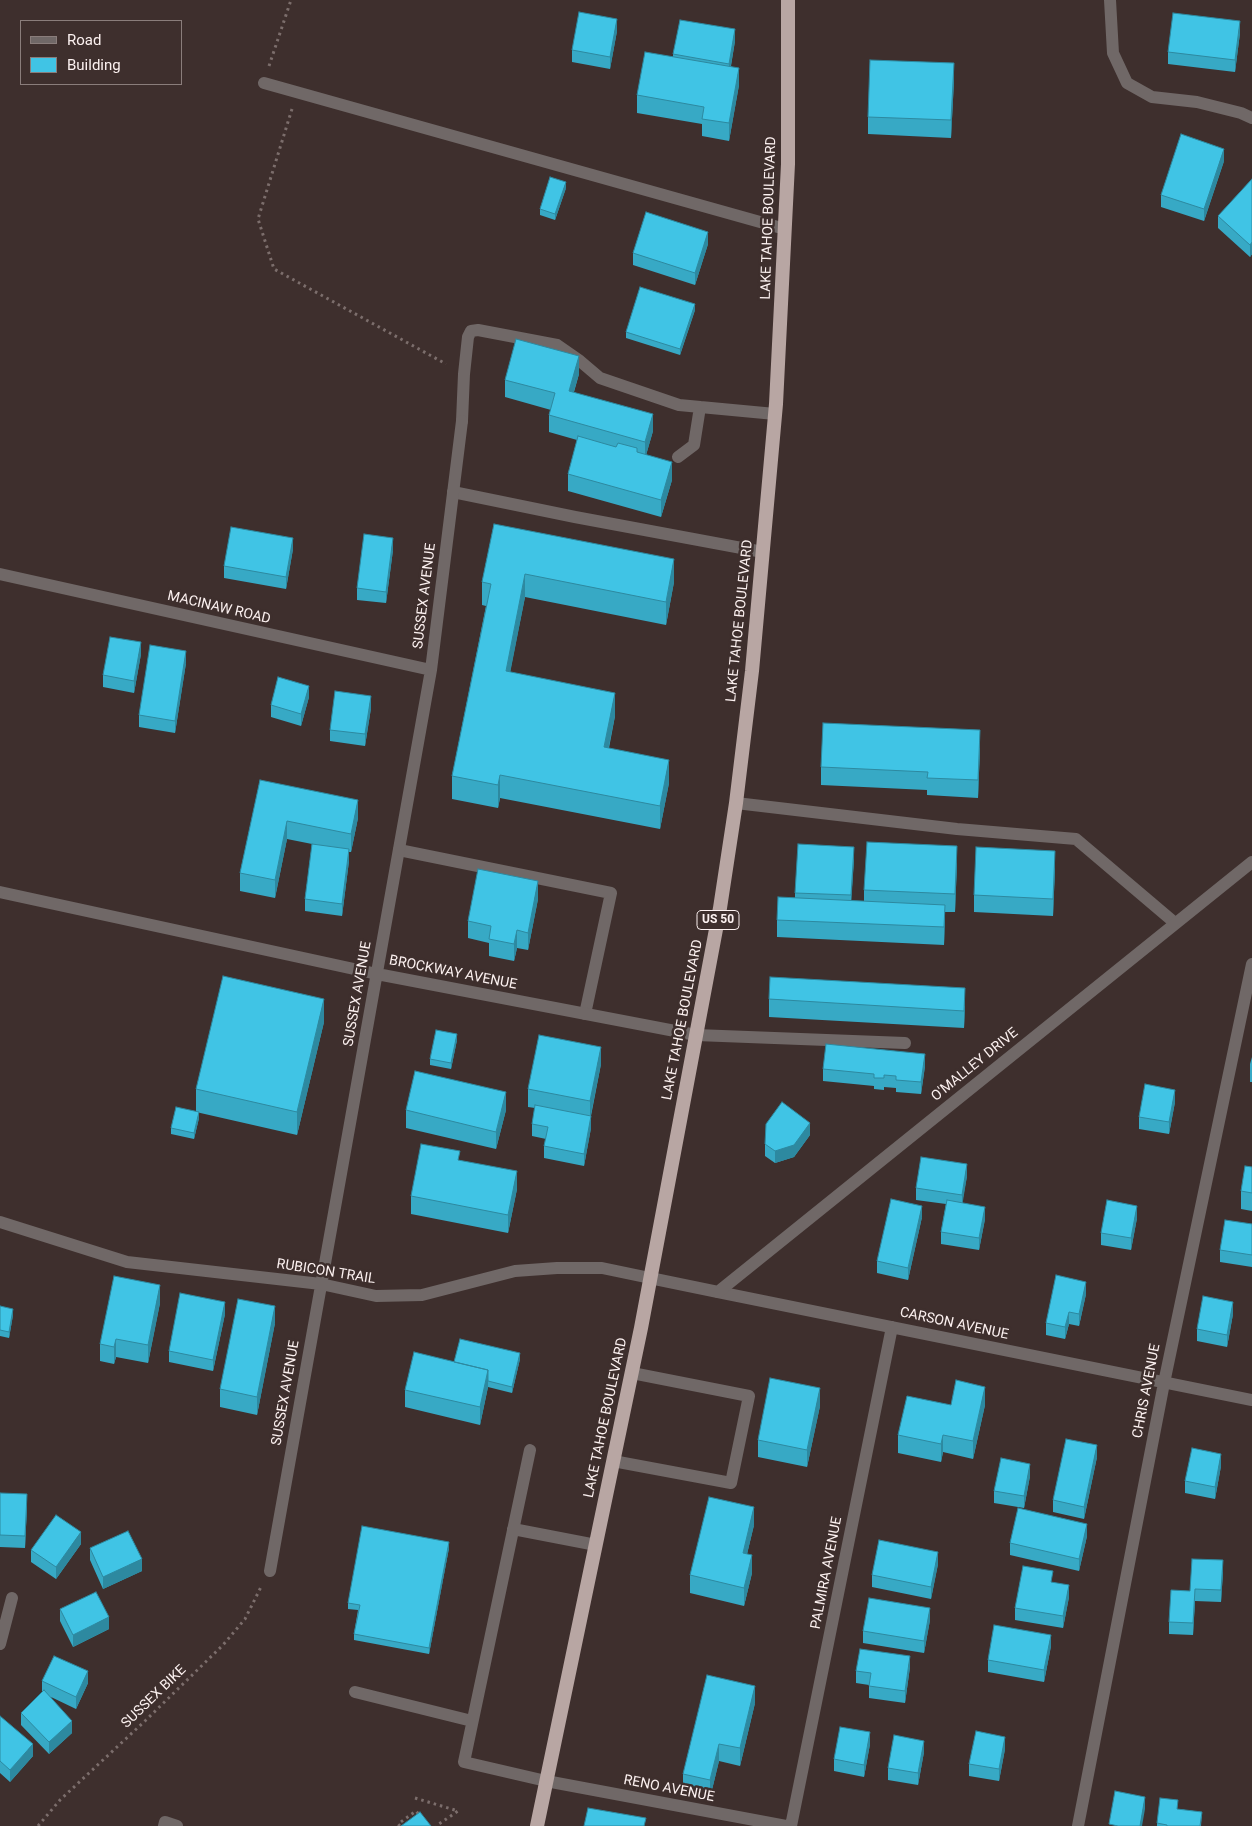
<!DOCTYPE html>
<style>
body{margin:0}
#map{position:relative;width:1252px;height:1826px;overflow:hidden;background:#3e2f2d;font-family:Roboto,sans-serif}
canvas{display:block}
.legend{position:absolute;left:20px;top:20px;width:162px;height:65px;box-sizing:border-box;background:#3e2f2d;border:1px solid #8a7d7b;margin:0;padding:6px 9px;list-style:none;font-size:15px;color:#fcf1f0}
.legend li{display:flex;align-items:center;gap:10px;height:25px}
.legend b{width:25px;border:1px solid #8a7d7b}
</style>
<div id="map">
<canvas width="1252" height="1826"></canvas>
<ul class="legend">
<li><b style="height:6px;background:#706867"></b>Road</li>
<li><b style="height:14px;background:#40c4e5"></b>Building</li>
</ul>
</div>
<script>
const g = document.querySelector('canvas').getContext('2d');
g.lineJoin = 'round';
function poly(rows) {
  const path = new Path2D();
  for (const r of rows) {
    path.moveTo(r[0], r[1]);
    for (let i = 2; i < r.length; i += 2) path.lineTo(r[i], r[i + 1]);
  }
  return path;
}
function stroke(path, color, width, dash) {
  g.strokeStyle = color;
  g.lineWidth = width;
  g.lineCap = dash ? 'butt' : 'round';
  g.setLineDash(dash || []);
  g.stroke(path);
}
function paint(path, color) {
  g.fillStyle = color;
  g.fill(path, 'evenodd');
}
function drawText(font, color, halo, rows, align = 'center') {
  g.font = font + ' Roboto,sans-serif';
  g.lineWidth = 5;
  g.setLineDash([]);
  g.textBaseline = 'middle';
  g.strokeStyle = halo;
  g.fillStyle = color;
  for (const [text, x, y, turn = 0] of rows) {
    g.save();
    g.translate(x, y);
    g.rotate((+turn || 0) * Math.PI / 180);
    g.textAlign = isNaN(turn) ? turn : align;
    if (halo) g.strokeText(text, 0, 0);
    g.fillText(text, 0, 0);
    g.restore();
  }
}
const path = poly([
 [269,66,291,0],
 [292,109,258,219,274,269,446,364],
 [415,1798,458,1811,436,1826],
 [38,1826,60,1800,146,1720,223,1645,245,1619,261,1587],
 [400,1826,398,1824,416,1811,421,1817]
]);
const service = poly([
 [264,83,785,229],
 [462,421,464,374,468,337,471,331,478,330,557,345,580,361,600,378,679,405,775,414],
 [678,457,694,445,700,407],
 [453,492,575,517,763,552],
 [736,803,957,829,1076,839,1175,923],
 [399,850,611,893,585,1014],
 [530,1450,464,1762,546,1781],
 [613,1461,731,1483,749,1396,632,1373],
 [513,1529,596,1545],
 [355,1692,472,1721],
 [164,1826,165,1822,177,1826]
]);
const minor = poly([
 [1110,0,1113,53,1127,83,1152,97,1197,102,1241,113,1252,118],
 [0,574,431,670],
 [0,892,377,974,696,1035,905,1043],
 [0,1222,127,1262,321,1284,376,1296,422,1295,515,1271,557,1268,602,1268,650,1278],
 [718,1292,1252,1400],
 [270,1571,431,670,462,421],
 [0,1644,12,1598],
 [546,1781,786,1826],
 [791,1826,892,1327],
 [1078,1826,1164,1383,1252,964]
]);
const tertiary = poly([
 [650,1278,718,1292,1252,862]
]);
const trunk = poly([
 [537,1826,641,1328,720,908,736,803,752,671,776,404,788,164,788,0]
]);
const wall = poly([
 [617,31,610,69,572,62,572,50],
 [1240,33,1235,72,1168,64,1168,52],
 [735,41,731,66,739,85,729,141,702,136,702,124,637,113,637,95,673,57,673,54],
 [954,80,951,138,868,134,868,117],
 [1224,161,1204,221,1161,207,1161,195],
 [1252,179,1252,254,1250,257,1218,228,1218,216],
 [566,188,555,220,540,215,540,209],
 [708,244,695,285,633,265,633,253],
 [695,310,680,355,626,338,626,332],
 [579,374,574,392,653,431,646,455,672,480,661,517,568,491,568,474,577,440,549,432,549,415,551,410,505,397,505,380],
 [494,524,674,582,666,625,525,597,510,672,615,716,609,748,669,783,660,829,500,798,498,808,452,799,452,776,486,606,482,605,482,582],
 [293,549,286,589,224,578,224,566],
 [393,550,386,603,357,600,357,588],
 [141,654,134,693,103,687,103,675],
 [186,663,175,733,139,727,139,715],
 [309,697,301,726,271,717,271,705],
 [371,708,365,746,330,741,330,730],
 [980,748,978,798,927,795,927,790,821,785,821,767],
 [260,780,358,818,351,852,349,852,349,861,342,916,305,911,305,899,312,844,287,839,275,898,240,891,240,873],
 [854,859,851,901,864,901,864,890,957,863,955,912,945,912,944,945,777,937,777,920,795,898,795,893],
 [1055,868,1053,916,974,912,974,895],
 [538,899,528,950,517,948,514,961,489,956,489,943,468,938,468,921],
 [769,999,965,1006,964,1028,769,1017],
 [324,1022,297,1135,196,1112,196,1089],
 [457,1040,451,1069,430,1065,430,1059],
 [1252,1057,1252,1082,1250,1082,1250,1064],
 [601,1064,591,1116,591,1128,584,1166,544,1158,544,1146,546,1139,532,1136,532,1124,535,1108,528,1107,528,1089],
 [925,1066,921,1094,896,1092,896,1088,884,1087,884,1090,874,1089,874,1086,823,1081,823,1069],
 [1175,1102,1169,1134,1139,1129,1139,1117],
 [406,1110,506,1110,496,1149,406,1128],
 [199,1118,194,1139,171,1134,171,1128],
 [810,1135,794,1157,775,1163,765,1156,765,1144],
 [460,1160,517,1189,508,1233,411,1214,411,1196],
 [1252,1167,1252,1211,1241,1209,1241,1191],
 [967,1176,962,1203,985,1219,979,1250,941,1244,941,1232,946,1204,916,1200,916,1188],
 [922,1217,908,1280,877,1273,877,1261],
 [1137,1218,1131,1250,1101,1245,1101,1233],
 [1252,1224,1252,1267,1220,1262,1220,1250],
 [1086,1294,1079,1326,1069,1324,1065,1339,1046,1335,1046,1323],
 [160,1303,148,1363,116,1357,114,1364,100,1361,100,1344],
 [0,1306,13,1315,9,1338,0,1336],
 [225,1314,213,1371,169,1362,169,1351],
 [1233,1314,1227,1347,1197,1341,1197,1329],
 [275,1323,257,1415,220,1407,220,1389],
 [520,1359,512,1393,488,1387,480,1425,405,1407,405,1390,454,1362],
 [951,1405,985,1405,973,1459,943,1452,941,1462,898,1453,898,1435],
 [820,1406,807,1467,758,1457,758,1440],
 [1097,1457,1084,1519,1053,1512,1053,1500],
 [1221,1466,1215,1499,1185,1493,1185,1481],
 [1030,1476,1024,1508,994,1503,994,1491],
 [0,1493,27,1506,25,1548,0,1547],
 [754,1525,747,1554,752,1573,744,1606,690,1593,690,1575],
 [1087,1536,1079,1571,1010,1555,1010,1543],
 [81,1544,56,1579,31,1562,31,1550],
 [90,1548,142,1571,103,1589,90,1560],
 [449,1548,429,1654,354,1640,354,1634,358,1610,348,1609,348,1603],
 [938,1564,931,1599,872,1587,872,1575],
 [1223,1572,1221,1602,1195,1601,1193,1635,1169,1634,1169,1622,1190,1591],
 [1053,1583,1069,1597,1063,1628,1015,1620,1015,1608],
 [60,1609,109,1629,73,1647,60,1621],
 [930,1620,924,1653,863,1643,863,1631],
 [1051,1646,1044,1682,988,1672,988,1660],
 [910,1667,905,1703,869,1698,869,1685,856,1683,856,1671],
 [42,1681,88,1683,76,1709,51,1697,72,1733,49,1754,21,1725,21,1713,42,1693],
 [755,1703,740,1766,719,1761,710,1798,683,1792,683,1774],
 [0,1716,33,1756,10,1782,0,1773],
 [870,1744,864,1777,834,1771,834,1759],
 [1005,1749,999,1781,969,1776,969,1764],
 [924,1752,918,1785,888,1780,888,1768],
 [1178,1809,1202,1812,1201,1826,1157,1826,1157,1823]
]);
const shadedWall = poly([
 [617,19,617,31,610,69,610,57],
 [1240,21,1240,33,1235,72,1235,60],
 [735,29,735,41,729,76,729,64],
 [954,63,954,80,951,138,951,120],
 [739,68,739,85,729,141,729,123],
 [1224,149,1224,161,1204,221,1204,209],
 [566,182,566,188,555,220,555,214],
 [708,232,708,244,695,285,695,273],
 [1252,242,1252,254,1250,257,1250,245],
 [695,304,695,310,680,355,680,349],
 [579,356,579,374,569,408,569,391],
 [653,414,653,431,645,459,645,442],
 [672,462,672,480,661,517,661,500],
 [293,538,293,549,286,589,286,577],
 [393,538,393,550,386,603,386,592],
 [674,559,674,582,666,625,666,602],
 [525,574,525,597,506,694,506,671],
 [141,642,141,654,134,693,134,681],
 [186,651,186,663,175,733,175,721],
 [309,686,309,697,301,726,301,714],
 [615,693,615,716,604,770,604,747],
 [371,696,371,708,365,746,365,734],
 [980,730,980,748,978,798,978,780],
 [669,760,669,783,660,829,660,806],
 [500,775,500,798,498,808,498,785],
 [358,800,358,818,351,852,351,834],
 [287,821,287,839,275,898,275,880],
 [957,846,957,863,955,912,955,894],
 [854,847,854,859,851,907,851,895],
 [349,849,349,861,342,916,342,904],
 [1055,851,1055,868,1053,916,1053,899],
 [538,881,538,899,528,950,528,933],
 [945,905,945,922,944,945,944,927],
 [517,930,517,948,514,961,514,944],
 [965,988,965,1006,964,1028,964,1011],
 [324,999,324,1022,297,1135,297,1112],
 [457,1034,457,1040,451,1069,451,1063],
 [601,1047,601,1064,590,1119,590,1101],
 [925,1054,925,1066,921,1094,921,1082],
 [1175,1090,1175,1102,1169,1134,1169,1122],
 [506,1092,506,1110,496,1149,496,1132],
 [199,1112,199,1118,194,1139,194,1133],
 [591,1116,591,1128,584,1166,584,1154],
 [810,1123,810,1135,794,1157,775,1163,775,1151],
 [967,1164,967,1176,962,1207,962,1195],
 [517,1171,517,1189,508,1233,508,1215],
 [922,1206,922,1217,908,1280,908,1268],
 [1137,1206,1137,1218,1131,1250,1131,1238],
 [985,1207,985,1219,979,1250,979,1238],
 [1086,1282,1086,1294,1079,1326,1079,1314],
 [160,1285,160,1303,148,1363,148,1345],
 [225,1302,225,1314,213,1371,213,1360],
 [1233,1302,1233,1314,1227,1347,1227,1335],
 [275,1306,275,1323,257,1415,257,1397],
 [13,1309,13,1315,9,1338,9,1332],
 [1069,1312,1069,1324,1065,1339,1065,1327],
 [116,1339,116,1357,114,1364,114,1347],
 [520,1353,520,1359,512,1393,512,1387],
 [488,1370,488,1387,480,1425,480,1407],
 [985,1387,985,1405,973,1459,973,1441],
 [820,1388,820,1406,807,1467,807,1450],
 [943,1435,943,1452,941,1462,941,1444],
 [1097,1445,1097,1457,1084,1519,1084,1507],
 [1221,1454,1221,1466,1215,1499,1215,1487],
 [1030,1464,1030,1476,1024,1508,1024,1496],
 [27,1494,27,1506,25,1548,25,1536],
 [754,1507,754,1525,743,1571,743,1553],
 [1087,1524,1087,1536,1079,1571,1079,1559],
 [81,1532,81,1544,56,1579,56,1567],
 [449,1542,449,1548,429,1654,429,1648],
 [938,1552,938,1564,931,1599,931,1587],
 [752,1555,752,1573,744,1606,744,1588],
 [142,1559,142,1571,103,1589,103,1577],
 [1223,1560,1223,1572,1221,1602,1221,1590],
 [1069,1585,1069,1597,1063,1628,1063,1616],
 [1195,1589,1195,1601,1193,1635,1193,1623],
 [930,1608,930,1620,924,1653,924,1641],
 [109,1617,109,1629,73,1647,73,1635],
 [1051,1635,1051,1646,1044,1682,1044,1670],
 [910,1656,910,1667,905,1703,905,1691],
 [88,1671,88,1683,76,1709,76,1697],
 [755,1686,755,1703,740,1766,740,1748],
 [72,1721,72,1733,49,1754,49,1742],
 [870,1732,870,1744,864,1777,864,1765],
 [1005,1737,1005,1749,999,1781,999,1769],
 [924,1741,924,1752,918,1785,918,1773],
 [33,1744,33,1756,10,1782,10,1770],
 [719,1744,719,1761,710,1798,710,1780],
 [1145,1797,1145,1809,1142,1826,1140,1826]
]);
const building = poly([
 [579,12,617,19,610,57,572,50,579,12],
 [1173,13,1240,21,1235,60,1168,52,1173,13],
 [680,20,735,29,729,64,673,54,680,20],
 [645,52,739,68,729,123,702,119,704,107,637,95,645,52],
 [870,60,954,63,951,120,868,117,870,60],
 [1181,134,1224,149,1204,209,1161,195,1181,134],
 [550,177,566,182,555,214,540,209,550,177],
 [1252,179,1252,242,1250,245,1218,216,1252,179],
 [646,212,708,232,695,273,633,253,646,212],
 [640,287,695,304,680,349,626,332,640,287],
 [516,339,579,356,569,391,653,414,645,442,549,415,555,393,505,380,516,339],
 [578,436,616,447,618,443,637,448,637,452,672,462,661,500,568,474,578,436],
 [494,524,674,559,666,602,525,574,506,671,615,693,604,747,669,760,660,806,500,775,498,785,452,776,491,584,482,582,494,524],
 [231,527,293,538,286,577,224,566,231,527],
 [364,534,393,538,386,592,357,588,364,534],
 [110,637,141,642,134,681,103,675,110,637],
 [150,645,186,651,175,721,139,715,150,645],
 [278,677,309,686,301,714,271,705,278,677],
 [335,691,371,696,365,734,330,730,335,691],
 [823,723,980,730,978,780,927,778,928,772,821,767,823,723],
 [260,780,358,800,351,834,287,821,275,880,240,873,260,780],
 [867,842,957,846,955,894,864,890,867,842],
 [312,844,349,849,342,904,305,899,312,844],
 [798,844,854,847,851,895,795,893,798,844],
 [976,847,1055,851,1053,899,974,895,976,847],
 [478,869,538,881,528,933,517,930,514,944,489,939,491,926,468,921,478,869],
 [778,897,945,905,944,927,777,920,778,897],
 [223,976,324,999,297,1112,196,1089,223,976],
 [770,977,965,988,964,1011,769,999,770,977],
 [436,1030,457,1034,451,1063,430,1059,436,1030],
 [539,1035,601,1047,590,1101,528,1089,539,1035],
 [826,1044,925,1054,921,1082,896,1080,896,1076,884,1075,884,1078,874,1078,874,1074,823,1069,826,1044],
 [415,1071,506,1092,496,1132,406,1110,415,1071],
 [1145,1084,1175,1090,1169,1122,1139,1117,1145,1084],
 [782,1102,810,1123,794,1145,775,1151,765,1144,766,1124,782,1102],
 [535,1105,591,1116,584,1154,544,1146,548,1127,532,1124,535,1105],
 [176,1107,199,1112,194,1133,171,1128,176,1107],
 [421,1144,460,1151,458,1160,517,1171,508,1215,411,1196,421,1144],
 [921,1157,967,1164,962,1195,916,1188,921,1157],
 [1245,1166,1252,1167,1252,1193,1241,1191,1245,1166],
 [891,1199,922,1206,908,1268,877,1261,891,1199],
 [947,1200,985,1207,979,1238,941,1232,947,1200],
 [1107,1200,1137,1206,1131,1238,1101,1233,1107,1200],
 [1225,1220,1252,1224,1252,1255,1220,1250,1225,1220],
 [1056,1275,1086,1282,1079,1314,1069,1312,1065,1327,1046,1323,1056,1275],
 [114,1276,160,1285,148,1345,116,1339,114,1347,100,1344,114,1276],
 [180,1293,225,1302,213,1360,169,1351,180,1293],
 [1203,1296,1233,1302,1227,1335,1197,1329,1203,1296],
 [238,1299,275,1306,257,1397,220,1389,238,1299],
 [0,1306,13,1309,9,1332,0,1330,0,1306],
 [460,1339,520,1353,512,1387,488,1381,488,1370,454,1362,460,1339],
 [414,1352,488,1370,480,1407,405,1390,414,1352],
 [770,1378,820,1388,807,1450,758,1440,770,1378],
 [956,1380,985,1387,973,1441,943,1435,941,1444,898,1435,907,1396,951,1405,956,1380],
 [1066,1439,1097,1445,1084,1507,1053,1500,1066,1439],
 [1192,1448,1221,1454,1215,1487,1185,1481,1192,1448],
 [1001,1458,1030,1464,1024,1496,994,1491,1001,1458],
 [0,1493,27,1494,25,1536,0,1535,0,1493],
 [709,1497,754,1507,743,1553,752,1555,744,1588,690,1575,709,1497],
 [1018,1508,1087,1524,1079,1559,1010,1543,1018,1508],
 [56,1515,81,1532,56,1567,31,1550,56,1515],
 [362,1526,449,1542,429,1648,354,1634,360,1605,348,1603,362,1526],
 [128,1531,142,1559,103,1577,90,1548,128,1531],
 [879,1540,938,1552,931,1587,872,1575,879,1540],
 [1192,1559,1223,1560,1221,1590,1195,1589,1193,1623,1169,1622,1171,1590,1190,1591,1192,1559],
 [1023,1566,1053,1571,1051,1582,1069,1585,1063,1616,1015,1608,1023,1566],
 [96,1592,109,1617,73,1635,60,1609,96,1592],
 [869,1598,930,1608,924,1641,863,1631,869,1598],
 [994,1625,1051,1635,1044,1670,988,1660,994,1625],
 [860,1649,910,1656,905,1691,869,1686,871,1673,856,1671,860,1649],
 [54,1656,88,1671,76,1697,42,1681,54,1656],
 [707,1675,755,1686,740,1748,719,1744,710,1780,683,1774,707,1675],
 [44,1690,72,1721,49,1742,21,1713,44,1690],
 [0,1716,33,1744,10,1770,0,1761,0,1716],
 [840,1727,870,1732,864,1765,834,1759,840,1727],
 [976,1731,1005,1737,999,1769,969,1764,976,1731],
 [894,1735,924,1741,918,1773,888,1768,894,1735],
 [1115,1791,1145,1797,1140,1826,1118,1826,1109,1824,1115,1791],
 [1160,1798,1178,1800,1177,1809,1202,1812,1200,1826,1167,1826,1167,1825,1157,1823,1160,1798],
 [588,1808,646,1818,644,1826,584,1826,588,1808],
 [420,1812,431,1826,401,1826,420,1812]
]);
const shields = [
 [718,920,42]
];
const shieldNames = [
 ["US 50",718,920]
];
const streetNames = [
 ["LAKE TAHOE BOULEVARD",769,218,-88],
 ["SUSSEX AVENUE",425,596,-83],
 ["MACINAW ROAD",219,608,13],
 ["LAKE TAHOE BOULEVARD",740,621,-84],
 ["BROCKWAY AVENUE",453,973,11],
 ["SUSSEX AVENUE",358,994,-80],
 ["LAKE TAHOE BOULEVARD",683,1020,-79],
 ["O'MALLEY DRIVE",975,1065,-39],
 ["RUBICON TRAIL",326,1272,9],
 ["CARSON AVENUE",954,1324,12],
 ["CHRIS AVENUE",1147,1391,-79],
 ["SUSSEX AVENUE",286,1393,-80],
 ["LAKE TAHOE BOULEVARD",606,1418,-78],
 ["PALMIRA AVENUE",827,1573,-79],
 ["SUSSEX BIKE",154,1697,-44],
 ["RENO AVENUE",669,1789,11]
];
stroke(path, '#7c6e6c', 3, [2.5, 4]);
stroke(service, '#706867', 12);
stroke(minor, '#706867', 12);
stroke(tertiary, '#706867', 12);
stroke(trunk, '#b8a6a3', 14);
paint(wall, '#37a9c5');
paint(shadedWall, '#2d89a0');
paint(building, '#40c4e5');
stroke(building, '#2d89a0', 1);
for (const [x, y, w] of shields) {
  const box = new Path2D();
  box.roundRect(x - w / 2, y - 9.5, w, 19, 4);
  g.fillStyle = '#3e2f2d';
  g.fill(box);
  stroke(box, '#fcf1f0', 1);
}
drawText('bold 12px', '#fcf1f0', null, shieldNames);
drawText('14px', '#fcf1f0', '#3e2f2d', streetNames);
</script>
